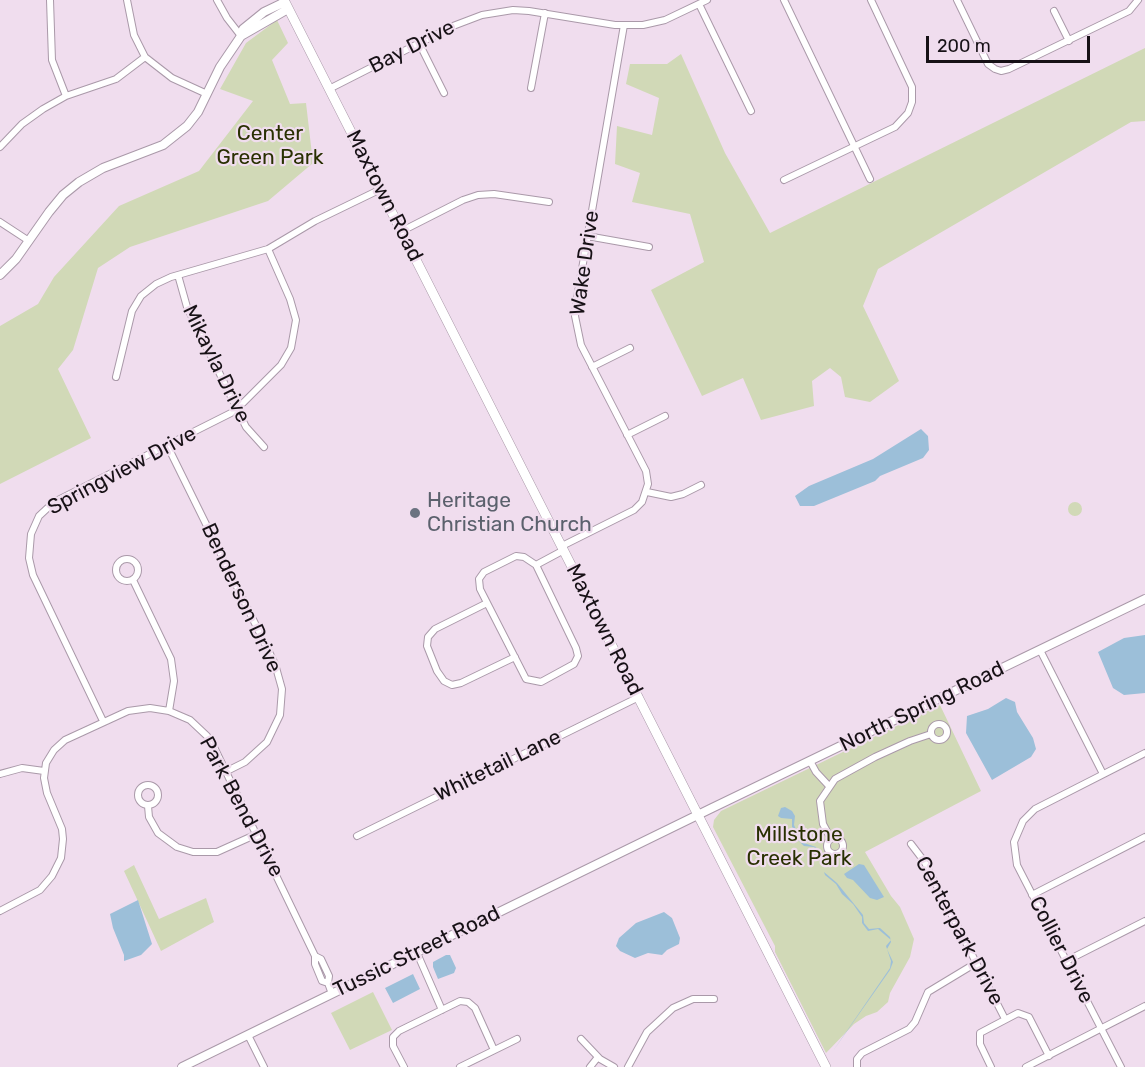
<!DOCTYPE html>
<style>
body{margin:0}
#map{position:relative;width:1145px;height:1067px;overflow:hidden;background:#f0ddee;font-family:Rubik,sans-serif}
canvas{display:block}
.scale{position:absolute;left:926px;top:36px;width:164px;height:27px;box-sizing:border-box;border:3px solid #171116;border-top:0;padding-left:8px;font-size:18px;line-height:21px;white-space:nowrap;color:#171116;-webkit-text-stroke:4px #f0ddee;paint-order:stroke}
</style>
<div id="map">
<canvas width="1145" height="1067"></canvas>
<div class="scale">200 m</div>
</div>
<script>
const g = document.querySelector('canvas').getContext('2d');
g.lineJoin = 'round';
function paint(path, color) {
  g.fillStyle = color;
  g.fill(path, 'evenodd');
}
function poly(rows) {
  const path = new Path2D();
  for (const r of rows) {
    if (r.length === 3) {
      path.moveTo(r[0] + r[2], r[1]);
      path.arc(r[0], r[1], r[2], 0, 2 * Math.PI);
      continue;
    }
    path.moveTo(r[0], r[1]);
    for (let i = 2; i < r.length; i += 2) path.lineTo(r[i], r[i + 1]);
  }
  return path;
}
function stroke(path, color, width, dash) {
  g.strokeStyle = color;
  g.lineWidth = width;
  g.lineCap = dash ? 'butt' : 'round';
  g.setLineDash(dash || []);
  g.stroke(path);
}
function drawText(font, color, halo, rows, align = 'center') {
  g.font = font + ' Rubik,sans-serif';
  g.lineWidth = 4.5;
  g.setLineDash([]);
  g.textBaseline = 'middle';
  g.strokeStyle = halo;
  g.fillStyle = color;
  for (const [text, x, y, turn = 0] of rows) {
    g.save();
    g.translate(x, y);
    g.rotate((+turn || 0) * Math.PI / 180);
    g.textAlign = isNaN(turn) ? turn : align;
    if (halo) g.strokeText(text, 0, 0);
    g.fillText(text, 0, 0);
    g.restore();
  }
}
const green = poly([
 [277,20,288,43,272,60,290,104,306,103,313,163,268,201,130,247,98,268,73,350,58,369,91,438,0,484,0,326,38,304,54,277,119,206,199,171,253,101,220,89,246,43],
 [1145,48,1145,121,1131,122,878,269,863,306,899,381,870,402,845,397,841,377,830,368,812,381,814,406,761,420,743,378,702,396,651,290,704,262,690,214,632,202,640,173,615,164,617,126,652,135,659,98,626,84,630,64,667,64,681,54,725,153,770,233],
 [1075,509,7],
 [940,705,981,791,865,852,891,896,900,907,914,939,910,957,890,993,888,1002,877,1012,866,1016,854,1024,826,1053,775,952,775,946,713,827,714,820,721,811],
 [134,865,159,919,206,898,214,922,161,951,124,871],
 [373,992,392,1030,350,1050,331,1013]
]);
const water = poly([
 [921,429,928,436,929,450,923,458,880,476,875,481,814,506,800,506,795,496,809,486,873,459],
 [1145,635,1145,693,1124,695,1113,688,1098,652,1124,638],
 [1006,698,1015,702,1017,712,1033,738,1036,749,1031,757,992,780,966,733,967,716,988,709],
 [785,807,792,811,795,816,794,825,801,840,804,843,816,847,823,864,814,847,804,846,797,839,796,833,792,827,792,819,781,818,778,816,781,808],
 [859,864,864,865,884,897,877,900,870,898,853,880,847,878,844,874],
 [824,872,837,883,863,915,864,923,869,929,880,928,890,937,891,942,887,949,893,962,890,970,833,1051,890,968,891,961,886,946,891,940,878,929,868,931,862,923,862,917,853,904,842,894,836,884,825,875],
 [138,900,152,944,141,955,124,961,124,955,113,928,110,914],
 [664,912,672,918,680,938,679,944,667,950,662,955,648,953,635,958,620,951,616,946,619,938,636,923],
 [446,955,450,955,456,968,454,973,438,979,433,967,433,962],
 [413,974,420,989,393,1003,385,988]
]);
const street = poly([
 [50,0,52,60,66,96],
 [127,0,134,35,145,57,172,78,207,94],
 [217,0,227,18,241,36],
 [784,0,870,179],
 [957,0,988,64,995,69,1001,71,1009,69,1129,11,1138,0],
 [699,4,751,111],
 [1054,11,1069,41],
 [419,43,444,93],
 [531,88,545,13],
 [329,89,453,26,482,15,513,10,529,11,615,25,643,25,665,20,707,0],
 [0,147,22,124,43,109,66,96,116,79,145,57],
 [784,180,895,127,908,113,912,102,912,87,871,0],
 [0,222,29,241],
 [402,231,463,200,478,195,494,194,549,202],
 [587,236,649,247],
 [178,275,187,307,237,409,246,427,264,447],
 [592,367,630,348],
 [116,377,132,311,141,296,156,284,171,277,268,249,315,221,381,189],
 [627,435,665,416],
 [167,445,275,664,282,689,280,715,267,742,245,762,227,771],
 [647,492,671,497,683,494,701,485],
 [562,546,634,510,642,502,648,484,646,471,581,345,575,316,577,298,624,25],
 [127,570,11],
 [536,565,576,648,578,656,574,664,541,682,526,679,480,589,479,579,484,572,516,556,524,557,536,565,564,550],
 [133,580,171,659,174,681,169,711],
 [487,603,435,629,428,637,427,646,437,671,444,681,452,685,461,683,515,657],
 [1040,650,1103,774],
 [103,721,33,575,29,558,31,534,39,516,54,502,231,413,244,402,281,365,291,348,296,320,290,299,268,249],
 [939,732,8],
 [810,761,816,772,829,786],
 [0,774,22,768,44,771],
 [148,795,10],
 [148,806,149,817,158,833,177,847,193,852,217,852,257,834],
 [357,836,639,697],
 [835,846,8],
 [831,839,823,824,820,801,835,779,875,757,910,741,931,734],
 [911,844,924,861,1005,1019],
 [1032,895,1145,837],
 [0,911,40,890,52,876,61,858,63,839,62,829,47,793,44,778,46,763,54,750,65,740,128,711,150,708,169,711,190,720,207,736,213,745,315,956,321,959,329,976,328,983,332,994],
 [417,953,442,1010],
 [315,956,315,964,322,981,328,983],
 [1066,961,1145,921],
 [248,1035,264,1067],
 [581,1039,600,1059,614,1067],
 [404,1067,393,1046,393,1037,399,1031,460,1001,468,1002,475,1008,494,1050],
 [460,1067,517,1039],
 [590,1067,598,1057],
 [628,1067,647,1032,673,1008,693,999,714,999],
 [857,1067,857,1059,862,1053,909,1029,915,1022,928,992,976,963],
 [991,1067,980,1044,980,1033,1018,1013,1029,1017,1049,1056],
 [1026,1067,1145,1006],
 [1121,1067,1017,865,1014,842,1023,821,1035,809,1145,753]
]);
const secondary = poly([
 [241,36,288,9],
 [0,275,16,259,49,212,63,195,79,182,103,168,163,145,187,126,198,112,220,67,241,36,243,29,264,12,285,2],
 [182,1067,712,808,1145,599]
]);
const primary = poly([
 [284,0,826,1067]
]);
const markers = [
 [415,513,6,"#6b7280"]
];
const streetNames = [
 ["Bay Drive",412,47,-27],
 ["Maxtown Road",384,196,63],
 ["Wake Drive",585,263,-82],
 ["Mikayla Drive",216,364,64],
 ["Springview Drive",122,471,-28],
 ["Benderson Drive",241,598,65],
 ["Maxtown Road",604,630,63],
 ["North Spring Road",922,707,-26],
 ["Whitetail Lane",498,766,-26],
 ["Park Bend Drive",241,807,62],
 ["Centerpark Drive",959,931,62],
 ["Collier Drive",1061,950,63],
 ["Tussic Street Road",417,952,-26]
];
const parkNames = [
 ["Center",270,134],
 ["Green Park",270,158],
 ["Millstone",799,835],
 ["Creek Park",799,859]
];
const worshipNames = [
 ["Heritage",427,501],
 ["Christian Church",427,525]
];
paint(green, '#d1d9b7');
paint(water, '#9cbfd9');
stroke(street, '#aa99a9', 8);
stroke(secondary, '#aa99a9', 10);
stroke(primary, '#aa99a9', 10);
stroke(street, '#fff', 6);
stroke(secondary, '#fff', 8);
stroke(primary, '#fff', 9);
for (const [x, y, r, color] of markers) {
  const dot = new Path2D();
  dot.arc(x, y, r, 0, 2 * Math.PI);
  g.fillStyle = color;
  g.fill(dot);
  stroke(dot, '#f0ddee', 2);
}
drawText('21px', '#171116', '#f0ddee', streetNames);
drawText('21px', '#293002', '#f0ddee', parkNames);
drawText('21px', '#5b616d', '#f0ddee', worshipNames, 'left');
</script>
